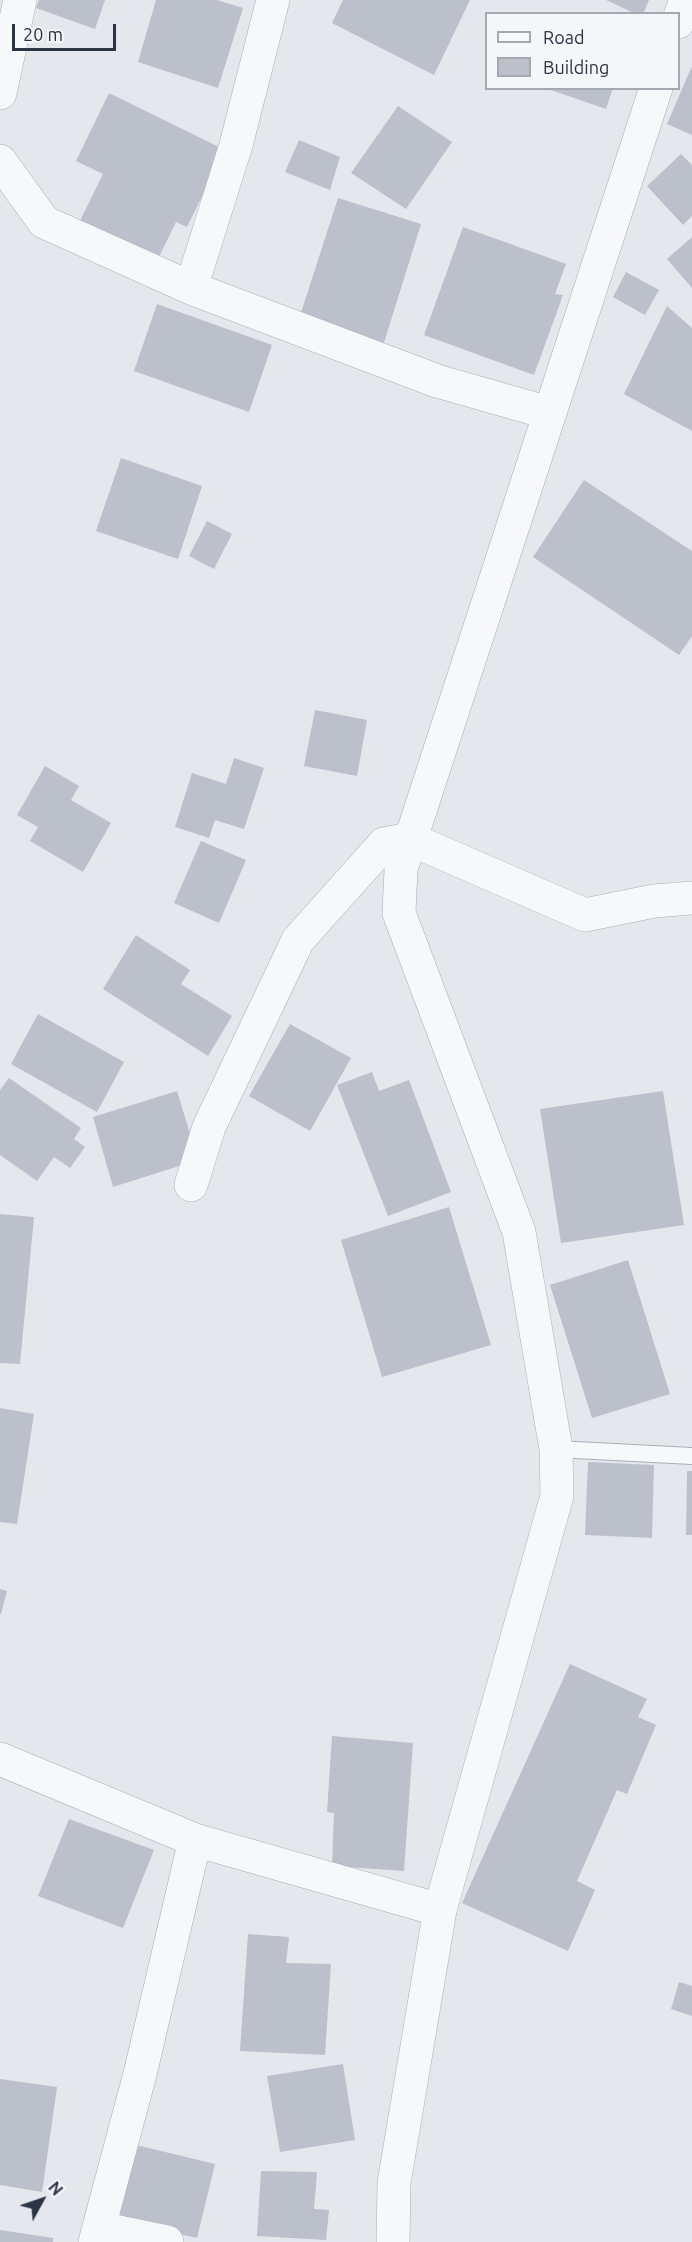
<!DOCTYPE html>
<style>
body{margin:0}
#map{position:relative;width:692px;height:2242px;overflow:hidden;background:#e4e7ec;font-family:Ubuntu,sans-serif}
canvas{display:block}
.legend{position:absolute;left:485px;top:12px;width:195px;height:78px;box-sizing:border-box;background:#f4f6f9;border:2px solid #a4a8b1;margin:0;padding:8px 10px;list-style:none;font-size:18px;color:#2b3445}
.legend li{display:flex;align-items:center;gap:12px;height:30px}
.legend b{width:30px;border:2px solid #a4a8b1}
.north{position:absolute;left:12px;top:2170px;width:60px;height:60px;-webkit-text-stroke:4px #f4f6f9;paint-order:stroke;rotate:50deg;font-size:16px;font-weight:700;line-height:24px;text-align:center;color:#2b3445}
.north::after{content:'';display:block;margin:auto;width:21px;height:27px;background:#2b3445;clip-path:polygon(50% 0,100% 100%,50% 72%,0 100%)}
.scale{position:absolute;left:12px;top:24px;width:104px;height:27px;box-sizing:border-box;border:3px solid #2b3445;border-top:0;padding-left:8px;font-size:18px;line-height:21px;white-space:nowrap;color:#2b3445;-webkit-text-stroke:4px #f4f6f9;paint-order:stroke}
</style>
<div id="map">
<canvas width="692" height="2242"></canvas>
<ul class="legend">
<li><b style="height:8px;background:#f7f8fa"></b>Road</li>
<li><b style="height:16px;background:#bbc0ca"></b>Building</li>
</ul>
<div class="north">N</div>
<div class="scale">20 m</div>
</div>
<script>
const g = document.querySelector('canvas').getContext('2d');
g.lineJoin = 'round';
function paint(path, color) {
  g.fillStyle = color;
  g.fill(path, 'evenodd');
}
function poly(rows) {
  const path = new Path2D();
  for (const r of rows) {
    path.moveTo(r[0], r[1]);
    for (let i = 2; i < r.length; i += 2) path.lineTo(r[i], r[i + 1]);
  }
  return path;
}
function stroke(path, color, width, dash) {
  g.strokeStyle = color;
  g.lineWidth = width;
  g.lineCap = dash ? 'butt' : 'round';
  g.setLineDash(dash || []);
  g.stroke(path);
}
const building = poly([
 [39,0,105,0,95,29,36,8],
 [156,0,217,0,243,8,218,88,138,62],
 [343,0,470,0,434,75,332,23],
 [606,0,649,0,643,14,636,14],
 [692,66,692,135,667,124],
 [545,88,613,88,606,109],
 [109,93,225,150,187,227,176,222,156,263,78,225,103,174,76,161],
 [398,106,452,142,406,209,351,173],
 [299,140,340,157,330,190,285,172],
 [681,154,692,165,692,216,683,225,647,186],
 [338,198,421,224,383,346,299,319],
 [463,227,566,264,555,294,563,295,534,375,424,335],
 [692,237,692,288,667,259],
 [626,272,659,290,645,315,613,297],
 [157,304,272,345,249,412,134,371],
 [667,306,692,328,692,431,624,394],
 [121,458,202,486,178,559,96,531],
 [584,480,692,551,692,636,679,655,533,557],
 [207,521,232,534,214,569,189,556],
 [315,710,367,720,357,776,304,766],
 [234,758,264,768,244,829,215,820,209,838,175,827,192,773,226,784],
 [45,766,79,786,71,800,111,823,83,872,30,841,38,827,17,815],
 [201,841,246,860,219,923,174,903],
 [136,935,190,970,181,984,232,1016,208,1056,103,989],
 [38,1014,124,1062,97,1112,11,1064],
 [290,1024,351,1058,310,1131,249,1096],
 [372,1072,379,1091,409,1080,451,1192,388,1216,337,1085],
 [9,1078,81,1128,74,1139,85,1147,70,1168,54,1157,37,1181,0,1155,0,1090],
 [177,1091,198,1160,113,1187,93,1117],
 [663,1091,684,1225,561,1243,540,1109],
 [449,1207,491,1345,382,1377,341,1240],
 [0,1214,34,1217,20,1364,0,1363],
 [628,1260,670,1394,592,1418,550,1285],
 [0,1408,34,1414,17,1524,0,1522],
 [588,1462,654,1465,652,1538,585,1535],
 [687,1471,692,1471,692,1535,686,1535],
 [0,1589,7,1591,1,1614,0,1614],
 [570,1664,647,1699,638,1717,656,1725,627,1794,617,1790,577,1881,595,1890,568,1951,462,1903],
 [332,1736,413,1743,404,1871,332,1866,334,1813,327,1812],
 [69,1819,154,1850,123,1928,38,1896],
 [248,1934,289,1937,286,1963,331,1964,325,2055,240,2051],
 [679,1982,692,1986,692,2016,671,2009],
 [343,2064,355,2140,280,2152,267,2076],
 [0,2079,57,2087,42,2192,0,2185],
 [132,2144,215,2164,197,2238,117,2220],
 [261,2171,317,2172,314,2209,329,2210,326,2240,257,2236],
 [0,2230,53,2238,53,2242,0,2242]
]);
const service = poly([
 [556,1449,692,1456]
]);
const minor = poly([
 [0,93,20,0],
 [0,161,44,222,191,288,437,381,549,413],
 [191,288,236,145,273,0],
 [191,1185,209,1127,298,940,384,844,410,839,585,915,654,901,692,898],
 [0,1759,195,1840,440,1910],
 [99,2228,167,2242],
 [95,2242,140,2074,195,1840]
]);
const tertiary = poly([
 [678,22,686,0],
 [393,2242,394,2183,440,1910,557,1496,556,1449,519,1232,399,913,401,869,656,88]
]);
paint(building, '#bbc0ca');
stroke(service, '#a9aeb7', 18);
stroke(minor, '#a9aeb7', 34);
stroke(tertiary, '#a9aeb7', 34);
stroke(service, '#f7f8fa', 16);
stroke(minor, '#f7f8fa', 33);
stroke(tertiary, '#f7f8fa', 33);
</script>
